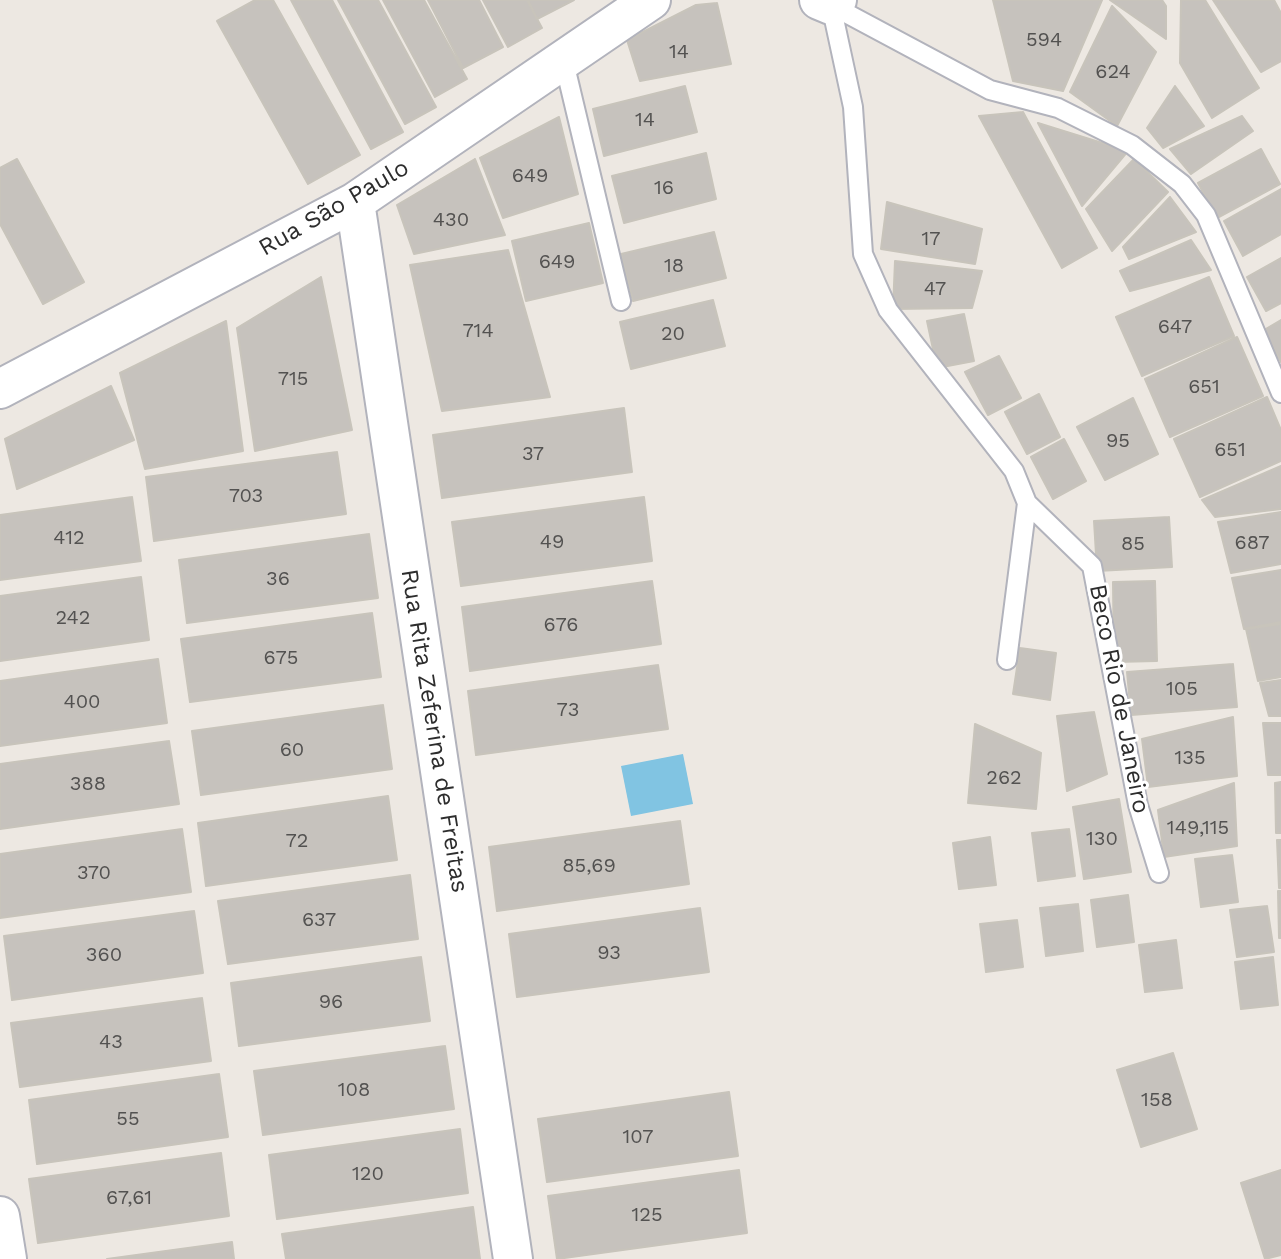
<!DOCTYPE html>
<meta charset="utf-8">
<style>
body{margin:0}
canvas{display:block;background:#ede8e2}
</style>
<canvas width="1281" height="1259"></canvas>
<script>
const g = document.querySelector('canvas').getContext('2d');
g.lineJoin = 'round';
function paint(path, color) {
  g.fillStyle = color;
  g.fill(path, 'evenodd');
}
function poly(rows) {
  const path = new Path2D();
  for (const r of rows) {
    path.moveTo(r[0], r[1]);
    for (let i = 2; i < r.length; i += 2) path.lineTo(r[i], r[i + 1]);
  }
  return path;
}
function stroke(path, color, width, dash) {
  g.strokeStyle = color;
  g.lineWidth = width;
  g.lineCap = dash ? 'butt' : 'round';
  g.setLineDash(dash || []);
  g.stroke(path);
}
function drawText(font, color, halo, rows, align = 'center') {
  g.font = font + ' "Work Sans",sans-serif';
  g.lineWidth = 6;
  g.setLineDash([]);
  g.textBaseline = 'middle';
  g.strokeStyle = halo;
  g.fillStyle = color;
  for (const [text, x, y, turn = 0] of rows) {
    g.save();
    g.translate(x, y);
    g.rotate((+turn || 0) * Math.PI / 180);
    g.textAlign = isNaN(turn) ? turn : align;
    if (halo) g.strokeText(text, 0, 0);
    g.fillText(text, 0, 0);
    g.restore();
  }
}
const water = poly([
 [683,754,693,804,631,816,621,766]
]);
const building = poly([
 [255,0,273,0,360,155,308,184,217,21,255,0],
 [291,0,332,0,403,132,371,149,291,0],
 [338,0,378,0,436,107,405,124,338,0],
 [383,0,424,0,467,79,435,97,383,0],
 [428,0,479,0,503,47,463,68,428,0],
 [483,0,527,0,542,28,508,47,483,0],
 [528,0,574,0,537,19,528,0],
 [993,0,1102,0,1063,91,1013,81,993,0],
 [1110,0,1162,0,1166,6,1166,39,1110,0],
 [1181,0,1205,0,1259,88,1212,118,1180,63,1181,0],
 [1213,0,1274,0,1281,13,1281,61,1261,72,1213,0],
 [717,3,731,64,640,81,627,40,696,5,717,3],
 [1112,6,1156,52,1117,126,1070,92,1112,6],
 [685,86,697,132,604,156,593,109,685,86],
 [1175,86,1204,126,1163,148,1147,128,1175,86],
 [1023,112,1097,248,1062,268,979,116,1023,112],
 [1242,116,1253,131,1191,174,1170,149,1242,116],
 [559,117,578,194,503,218,480,158,559,117],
 [1038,123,1128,151,1082,206,1038,123],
 [1261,149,1280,184,1217,218,1198,183,1261,149],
 [706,153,716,199,624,223,612,176,706,153],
 [17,159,84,282,43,304,0,224,0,168,17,159],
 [475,159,505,235,414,254,397,205,475,159],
 [1134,159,1168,192,1112,251,1086,209,1134,159],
 [1281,189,1281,234,1243,256,1224,221,1281,189],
 [1170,197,1196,232,1129,259,1123,247,1170,197],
 [887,202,982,229,975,264,881,249,887,202],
 [589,223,603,283,526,301,512,241,589,223],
 [714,232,726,278,633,301,621,254,714,232],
 [1191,240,1211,270,1130,291,1120,271,1191,240],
 [508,250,550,397,442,411,410,265,508,250],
 [1281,258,1281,303,1266,311,1247,277,1281,258],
 [895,261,982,271,972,308,893,309,895,261],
 [321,277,352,430,255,451,237,328,321,277],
 [1209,277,1234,336,1142,376,1116,317,1209,277],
 [713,300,725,346,631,369,620,322,713,300],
 [964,314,974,361,937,368,927,321,964,314],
 [1281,320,1281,362,1264,330,1281,320],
 [226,321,243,451,145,469,120,373,226,321],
 [1237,337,1263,396,1170,437,1145,379,1237,337],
 [999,356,1021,398,988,415,965,372,999,356],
 [111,386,134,440,17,489,5,439,111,386],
 [1039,394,1060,437,1027,454,1005,412,1039,394],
 [1267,397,1281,430,1281,461,1200,497,1174,439,1267,397],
 [1133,398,1158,454,1105,480,1077,427,1133,398],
 [624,408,632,472,442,498,433,435,624,408],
 [1064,439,1086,481,1053,499,1031,457,1064,439],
 [337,452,346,514,154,541,146,477,337,452],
 [1281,466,1281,509,1215,517,1202,500,1281,466],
 [132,497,141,561,0,580,0,515,132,497],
 [644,497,652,561,461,586,452,522,644,497],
 [1281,512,1281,564,1231,573,1218,522,1281,512],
 [1169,517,1172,567,1097,571,1094,521,1169,517],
 [369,534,378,598,187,623,179,560,369,534],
 [1281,570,1281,622,1244,629,1232,578,1281,570],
 [141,577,149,640,0,661,0,596,141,577],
 [652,581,661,644,470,671,462,607,652,581],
 [1155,581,1157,661,1114,662,1113,582,1155,581],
 [372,613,381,677,190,702,181,639,372,613],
 [1281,624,1281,677,1258,681,1246,629,1281,624],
 [1020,648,1056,653,1050,700,1013,694,1020,648],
 [158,659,167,723,0,746,0,681,158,659],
 [1233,664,1237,707,1131,715,1127,672,1233,664],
 [658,665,668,729,476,755,468,691,658,665],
 [1281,680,1281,716,1269,716,1260,683,1281,680],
 [383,705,392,769,201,795,192,731,383,705],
 [1094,712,1107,774,1067,791,1057,716,1094,712],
 [1233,717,1237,776,1148,787,1142,739,1233,717],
 [1263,723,1281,723,1281,775,1268,775,1263,723],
 [975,724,1041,753,1036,809,968,803,975,724],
 [169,741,179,804,0,829,0,764,169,741],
 [1281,782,1281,833,1276,833,1275,783,1281,782],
 [1234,783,1237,846,1164,857,1158,810,1234,783],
 [388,796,397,860,206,886,198,823,388,796],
 [1119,799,1131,872,1084,879,1073,807,1119,799],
 [680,821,689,884,497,911,489,847,680,821],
 [182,829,191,892,0,918,0,854,182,829],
 [1069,829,1075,876,1038,881,1032,833,1069,829],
 [990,837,996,885,959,889,953,843,990,837],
 [1277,840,1281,840,1281,888,1279,888,1277,840],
 [1232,855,1238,902,1201,907,1195,859,1232,855],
 [410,875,418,939,228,964,218,901,410,875],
 [1278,891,1281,891,1281,938,1279,938,1278,891],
 [1128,895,1134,942,1097,947,1091,900,1128,895],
 [1078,904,1083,951,1046,956,1040,908,1078,904],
 [1267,906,1274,952,1237,957,1230,910,1267,906],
 [700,908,709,972,517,997,509,934,700,908],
 [194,911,203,973,12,1000,4,936,194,911],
 [1017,920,1023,967,986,972,980,924,1017,920],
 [1176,940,1182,988,1145,992,1139,945,1176,940],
 [421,957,430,1021,239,1046,231,983,421,957],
 [1273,957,1278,1005,1241,1009,1235,962,1273,957],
 [202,998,211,1061,20,1087,11,1023,202,998],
 [445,1046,454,1109,263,1135,254,1071,445,1046],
 [1173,1053,1197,1129,1141,1147,1117,1070,1173,1053],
 [219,1074,228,1137,37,1164,29,1100,219,1074],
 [729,1092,738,1156,547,1182,538,1119,729,1092],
 [460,1129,468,1193,277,1219,269,1155,460,1129],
 [221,1153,229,1216,38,1243,29,1179,221,1153],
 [739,1170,747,1233,557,1259,548,1196,739,1170],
 [1281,1170,1281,1255,1265,1259,1241,1183,1281,1170],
 [473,1207,480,1259,286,1259,282,1234,473,1207],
 [232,1242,234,1259,107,1259,232,1242]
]);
const lane = poly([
 [831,5,853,107,863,254,888,310,1014,471,1027,503,1092,566,1138,805,1159,873],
 [831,5,990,90,1058,108,1132,145,1182,184,1206,215,1281,393],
 [564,62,621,301],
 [1007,660,1027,503]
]);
const street = poly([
 [819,0,831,5,837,0],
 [355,202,513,1259],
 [0,389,355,202,651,0],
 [0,1216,7,1259]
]);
const numberNames = [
 ["594",1044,40],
 ["14",679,52],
 ["624",1113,72],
 ["14",645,120],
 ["649",530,176],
 ["16",664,188],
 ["430",451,220],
 ["17",931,239],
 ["649",557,262],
 ["18",674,266],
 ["47",935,289],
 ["647",1175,327],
 ["714",478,331],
 ["20",673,334],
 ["715",293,379],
 ["651",1204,387],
 ["95",1118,441],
 ["651",1230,450],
 ["37",533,454],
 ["703",246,496],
 ["412",69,538],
 ["49",552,542],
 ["687",1252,543],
 ["85",1133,544],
 ["36",278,579],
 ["242",73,618],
 ["676",561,625],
 ["675",281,658],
 ["105",1182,689],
 ["400",82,702],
 ["73",568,710],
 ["60",292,750],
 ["135",1190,758],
 ["262",1004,778],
 ["388",88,784],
 ["149,115",1198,828],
 ["130",1102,839],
 ["72",297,841],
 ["85,69",589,866],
 ["370",94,873],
 ["637",319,920],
 ["93",609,953],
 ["360",104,955],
 ["96",331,1002],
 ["43",111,1042],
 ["108",354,1090],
 ["158",1157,1100],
 ["55",128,1119],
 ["107",638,1137],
 ["120",368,1174],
 ["67,61",129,1198],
 ["125",647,1215]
];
const streetNames = [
 ["Rua São Paulo",334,208,-30],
 ["Beco Rio de Janeiro",1119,699,79],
 ["Rua Rita Zeferina de Freitas",434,731,81]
];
paint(water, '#81c4e2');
paint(building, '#c6c2bd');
stroke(building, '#c8c4bb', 2);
stroke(lane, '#b2b3bc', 22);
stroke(street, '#b2b3bc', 42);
stroke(lane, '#fff', 18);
stroke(street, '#fff', 38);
drawText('20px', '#535251', null, numberNames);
drawText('24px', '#2d2d2d', '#fff', streetNames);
</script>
